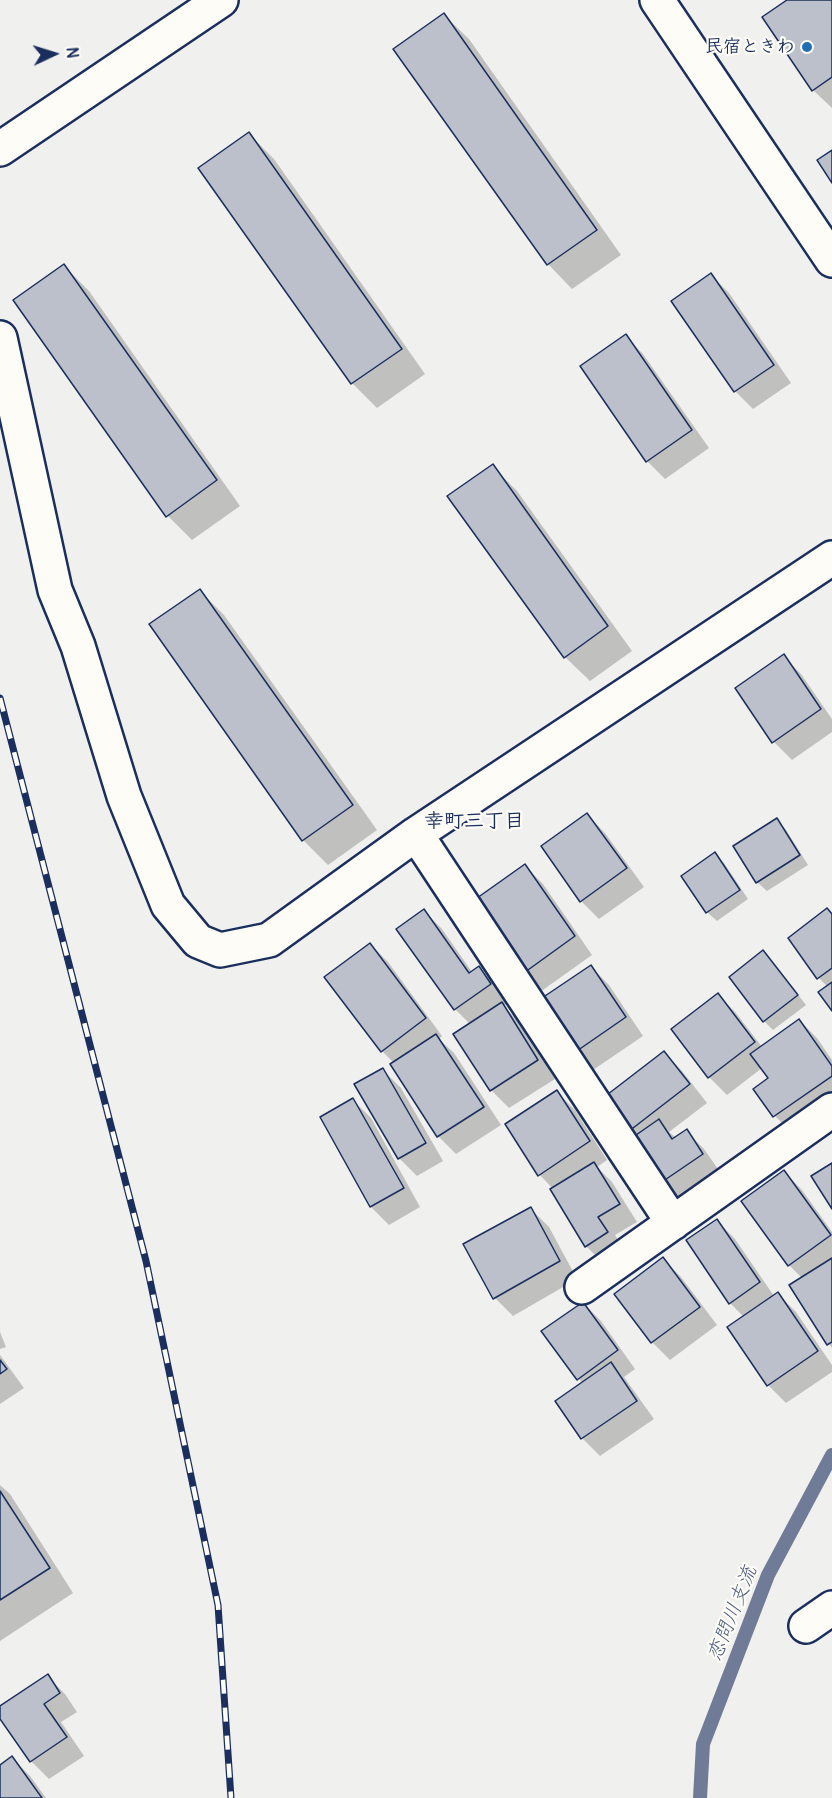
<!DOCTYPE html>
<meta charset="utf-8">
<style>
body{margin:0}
#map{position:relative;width:832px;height:1798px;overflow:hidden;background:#f0f0ee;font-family:Pangolin,sans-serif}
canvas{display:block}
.north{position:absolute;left:24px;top:24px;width:60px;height:60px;-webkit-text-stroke:4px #fdfcf7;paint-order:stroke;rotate:86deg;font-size:16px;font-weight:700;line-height:24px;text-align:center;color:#1b2f5e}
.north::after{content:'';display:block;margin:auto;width:21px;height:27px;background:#1b2f5e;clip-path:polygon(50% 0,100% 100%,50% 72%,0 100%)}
</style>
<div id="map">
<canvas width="832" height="1798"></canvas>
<div class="north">N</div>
</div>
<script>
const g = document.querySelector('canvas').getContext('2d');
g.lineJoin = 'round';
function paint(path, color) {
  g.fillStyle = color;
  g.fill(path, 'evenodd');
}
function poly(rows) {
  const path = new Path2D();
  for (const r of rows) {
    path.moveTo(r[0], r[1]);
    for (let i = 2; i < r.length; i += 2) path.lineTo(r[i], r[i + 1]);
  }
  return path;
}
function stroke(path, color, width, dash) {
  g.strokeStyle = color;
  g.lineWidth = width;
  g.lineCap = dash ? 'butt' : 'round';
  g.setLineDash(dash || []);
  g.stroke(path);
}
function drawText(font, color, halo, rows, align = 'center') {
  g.font = font + ' Pangolin,"Klee One",sans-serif';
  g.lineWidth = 4.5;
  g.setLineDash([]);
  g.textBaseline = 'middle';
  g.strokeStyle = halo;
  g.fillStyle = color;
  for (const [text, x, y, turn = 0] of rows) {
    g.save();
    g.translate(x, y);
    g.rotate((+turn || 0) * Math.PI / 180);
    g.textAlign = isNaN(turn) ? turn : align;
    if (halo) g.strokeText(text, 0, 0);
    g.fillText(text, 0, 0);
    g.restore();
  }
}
const shadow = poly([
 [790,0,832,0,832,108,813,90],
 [444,15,469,39,621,255,572,289,548,264],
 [249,134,274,159,425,374,377,408,352,383,200,168],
 [64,266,89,291,240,506,192,540,168,516],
 [711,275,729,293,791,383,753,409,735,391],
 [625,336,643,354,709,448,665,479,647,461],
 [492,466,517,491,632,651,590,681,565,657],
 [200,591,224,615,377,830,328,865,303,840,151,625],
 [783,656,801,674,832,719,832,732,792,760,774,742],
 [587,815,605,833,644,887,599,919,581,901],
 [777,820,786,830,808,865,767,891,757,882,735,847],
 [714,854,724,863,748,899,717,921,707,912,683,877],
 [525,866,543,884,592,955,540,992,522,974],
 [424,911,442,929,472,972,479,968,497,986,508,1003,503,1006,520,1022,555,1079,509,1108,491,1090,455,1035,470,1024,455,1009,398,929],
 [832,915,832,1009,828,987,819,978],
 [370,944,388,962,442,1036,439,1039,454,1053,501,1125,456,1154,438,1136,394,1063,382,1051],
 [763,952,772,961,806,1005,773,1030,764,1021],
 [591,967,609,985,643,1036,590,1072,538,1003],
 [718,995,736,1013,762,1047,799,1020,817,1038,832,1060,832,1106,793,1134,775,1116,755,1089,770,1079,762,1068,727,1095,709,1077],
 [664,1053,682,1071,707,1103,669,1132,676,1138,686,1131,704,1149,720,1172,675,1203,625,1134],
 [383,1070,401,1088,443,1161,417,1176,399,1158],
 [557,1092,575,1110,607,1160,597,1167,612,1182,637,1222,615,1235,625,1251,604,1264,586,1246,553,1189,540,1175,507,1125],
 [353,1100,371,1118,420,1207,389,1225,371,1207,322,1117],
 [784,1172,802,1190,832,1232,832,1348,791,1285,802,1278,789,1265],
 [531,1209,549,1227,577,1279,513,1316,495,1298],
 [717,1221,735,1239,774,1296,778,1294,796,1312,832,1365,832,1372,786,1403,768,1385,744,1317,730,1303],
 [663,1259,681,1277,717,1325,670,1360,652,1342],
 [583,1303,601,1321,635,1369,624,1377,654,1419,600,1456,582,1438,557,1402,583,1384,543,1332],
 [0,1332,6,1347,0,1349],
 [0,1355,24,1388,0,1404],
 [0,1485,10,1494,73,1593,0,1641],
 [47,1676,65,1694,77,1712,61,1722,84,1756,49,1779,31,1761,0,1716,0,1708],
 [12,1758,30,1776,46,1798,0,1798,0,1767]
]);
const stream = poly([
 [700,1798,703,1744,768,1575,832,1455]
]);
const building = poly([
 [787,0,832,0,832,77,812,91,762,17,787,0],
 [444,13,597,230,547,265,393,49,444,13],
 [249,132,402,349,351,384,198,168,249,132],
 [832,150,832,183,817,160,832,150],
 [64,264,217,480,166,517,13,300,64,264],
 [711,273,774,365,734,392,671,301,711,273],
 [626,334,692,430,646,462,580,366,626,334],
 [493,464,608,626,564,658,447,496,493,464],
 [200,589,353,805,302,841,149,624,200,589],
 [784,654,821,709,772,743,735,688,784,654],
 [587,813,627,868,580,902,541,846,587,813],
 [777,818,800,855,756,883,733,846,777,818],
 [715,852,740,890,706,913,681,876,715,852],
 [525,864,575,936,521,975,470,903,525,864],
 [827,908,832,914,832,968,817,979,788,938,827,908],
 [424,909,469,973,479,966,491,984,454,1010,396,929,424,909],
 [370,943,426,1018,381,1052,324,977,370,943],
 [763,950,798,995,763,1022,729,977,763,950],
 [591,965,626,1017,571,1055,536,1002,591,965],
 [832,982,832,1011,818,992,832,982],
 [718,993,755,1042,708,1078,671,1029,718,993],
 [502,1002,538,1060,490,1091,453,1034,502,1002],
 [799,1019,832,1066,832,1076,773,1117,753,1089,768,1078,750,1054,799,1019],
 [436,1034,484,1107,437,1137,390,1064,436,1034],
 [664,1051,690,1084,624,1135,599,1101,664,1051],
 [383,1068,426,1143,398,1159,354,1084,383,1068],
 [557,1090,590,1141,538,1176,505,1124,557,1090],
 [353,1098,404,1188,370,1207,320,1117,353,1098],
 [659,1119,672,1139,687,1129,703,1154,656,1186,626,1142,659,1119],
 [594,1162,620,1204,598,1217,608,1232,585,1247,550,1189,594,1162],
 [832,1163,832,1209,811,1176,832,1163],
 [784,1170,831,1235,788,1266,741,1201,784,1170],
 [531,1207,560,1261,493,1299,463,1244,531,1207],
 [717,1219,760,1282,729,1304,686,1240,717,1219],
 [663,1257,700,1307,651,1343,614,1294,663,1257],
 [832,1258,832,1342,827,1345,789,1285,832,1258],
 [778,1292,818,1351,767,1386,727,1327,778,1292],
 [583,1302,618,1350,577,1380,541,1331,583,1302],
 [0,1360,7,1369,0,1374,0,1360],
 [611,1362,637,1401,581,1439,555,1401,611,1362],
 [0,1491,50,1568,0,1600,0,1491],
 [48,1674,60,1693,44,1704,67,1737,30,1762,0,1719,0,1706,48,1674],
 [12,1756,42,1798,0,1798,0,1765,12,1756]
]);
const minor = poly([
 [657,0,832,260],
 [0,338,55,590,78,646,124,796,168,905,198,941,220,950,269,940,416,834,832,558],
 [416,834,673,1223],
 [582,1287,832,1110],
 [806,1626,832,1608]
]);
const major = poly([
 [0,149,221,0]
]);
const rail = poly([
 [0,698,146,1261,218,1605,231,1798]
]);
const markers = [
 [807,47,6,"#1f6fb2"]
];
const poiNames = [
 ["民宿ときわ",795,47]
];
const neighbourhoodNames = [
 ["幸町三丁目",474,822]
];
const waterNames = [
 ["恋問川支流",733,1614,-68]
];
paint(shadow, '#0003');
stroke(stream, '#6f7b97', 14);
paint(building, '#bbc0ca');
stroke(building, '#1b2f5e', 1.5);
stroke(minor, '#1b2f5e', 38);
stroke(major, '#1b2f5e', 38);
stroke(minor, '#fdfcf7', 33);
stroke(major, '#fdfcf7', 33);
stroke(rail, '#1b2f5e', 7);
stroke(rail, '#fdfcf7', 4.5, [14]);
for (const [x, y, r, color] of markers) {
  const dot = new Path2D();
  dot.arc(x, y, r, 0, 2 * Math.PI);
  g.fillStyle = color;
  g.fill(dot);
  stroke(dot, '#fdfcf7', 2);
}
drawText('bold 18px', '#1b2f5e', '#fdfcf7', poiNames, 'right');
drawText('bold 20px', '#1b2f5e', '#fdfcf7', neighbourhoodNames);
drawText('italic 20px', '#4c5b7f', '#fdfcf7', waterNames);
</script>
